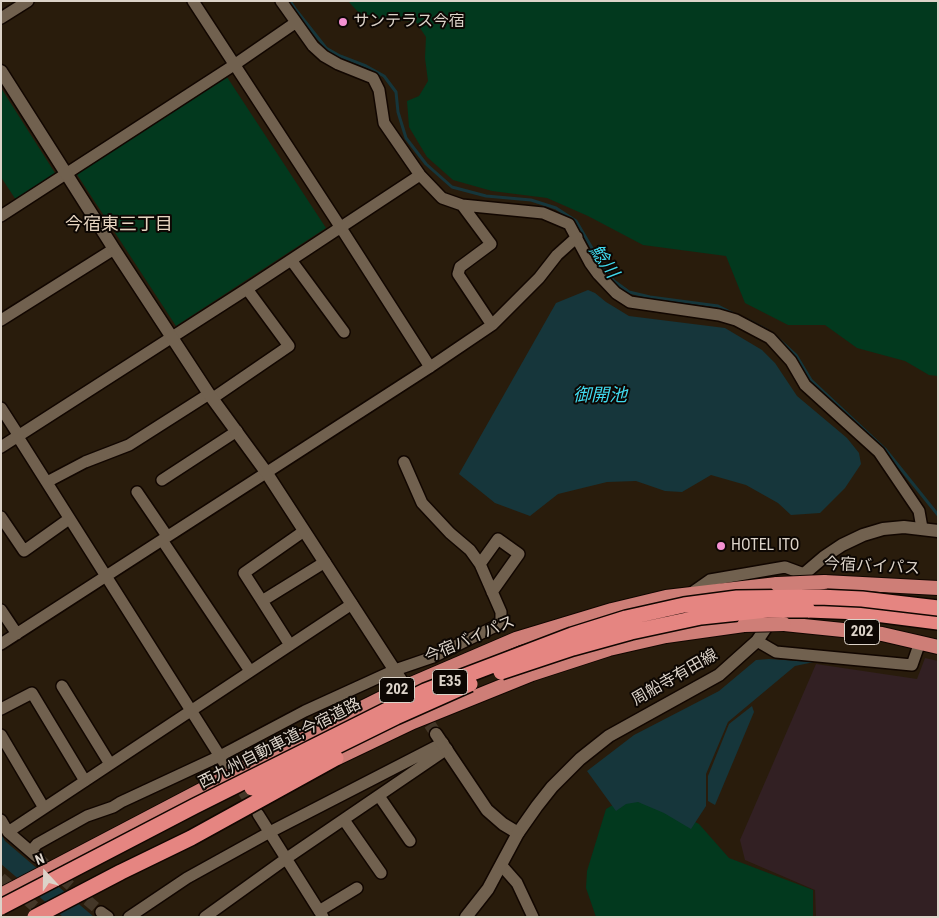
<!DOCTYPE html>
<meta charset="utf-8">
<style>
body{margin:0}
#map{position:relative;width:939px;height:918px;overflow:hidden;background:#291c0c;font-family:"Roboto Condensed",sans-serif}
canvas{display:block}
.frame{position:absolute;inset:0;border:2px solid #dcd3c9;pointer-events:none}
.north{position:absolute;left:20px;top:848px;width:50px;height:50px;-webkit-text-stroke:4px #0d0703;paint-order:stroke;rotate:339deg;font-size:14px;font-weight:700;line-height:20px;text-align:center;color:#dcd3c9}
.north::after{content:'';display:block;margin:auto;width:18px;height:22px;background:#dcd3c9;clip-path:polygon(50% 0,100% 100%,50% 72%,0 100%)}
</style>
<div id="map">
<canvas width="939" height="918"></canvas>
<div class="frame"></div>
<div class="north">N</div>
</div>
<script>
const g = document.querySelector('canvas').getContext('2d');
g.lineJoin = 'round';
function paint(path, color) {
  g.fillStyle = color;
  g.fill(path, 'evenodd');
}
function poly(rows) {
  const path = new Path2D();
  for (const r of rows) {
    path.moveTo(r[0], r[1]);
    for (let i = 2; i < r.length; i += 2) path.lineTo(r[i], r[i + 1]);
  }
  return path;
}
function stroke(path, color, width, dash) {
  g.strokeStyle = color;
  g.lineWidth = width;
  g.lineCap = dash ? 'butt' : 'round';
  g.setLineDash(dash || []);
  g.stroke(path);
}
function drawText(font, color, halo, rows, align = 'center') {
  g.font = font + ' "Roboto Condensed","Noto Sans JP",sans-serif';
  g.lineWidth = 4;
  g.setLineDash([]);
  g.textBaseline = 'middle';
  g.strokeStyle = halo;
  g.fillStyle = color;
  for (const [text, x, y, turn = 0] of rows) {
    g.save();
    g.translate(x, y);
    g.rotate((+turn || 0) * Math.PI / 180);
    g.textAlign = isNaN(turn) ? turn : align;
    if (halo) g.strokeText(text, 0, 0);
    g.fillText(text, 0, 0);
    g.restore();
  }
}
const industrial = poly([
 [925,658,938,661,938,917,816,917,815,890,745,860,740,840,816,664,917,679]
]);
const green = poly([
 [348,1,938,1,938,376,929,375,905,361,857,348,825,325,788,325,745,303,726,256,643,245,588,216,547,198,492,191,453,180,427,157,409,127,407,101,419,96,428,81,425,58,426,37,416,22,378,19,360,14],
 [227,77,326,228,176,326,76,173],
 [1,88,55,173,16,200,1,177],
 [623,799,668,808,699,824,729,858,813,890,813,917,596,917,586,888,587,871,606,809]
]);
const water = poly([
 [588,290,595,293,606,302,629,316,725,328,762,350,775,363,797,396,847,438,859,453,861,464,845,488,820,513,791,515,778,503,746,485,711,475,682,492,665,491,636,481,607,482,558,494,530,516,495,503,459,474,556,303],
 [769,659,814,662,795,666,728,722,706,774,706,806,691,829,664,813,638,802,626,804,616,811,587,771,634,735,719,691,756,660],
 [752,706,754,712,715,805,708,801,708,776,729,724],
 [1,834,5,841,94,917,63,917,1,864]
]);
const stream = poly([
 [290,1,296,10,326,48,340,56,366,66,384,76,396,92,398,112,406,138,426,164,452,187,486,196,531,200,556,208,576,221,602,265,614,281,629,292,650,297,718,306,736,315],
 [748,320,767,330],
 [772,333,796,355,811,380,885,449,938,515]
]);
const minorTunnel = poly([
 [234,778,256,811],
 [37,857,101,912],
 [1,878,47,917]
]);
const tertiaryTunnel = poly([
 [420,709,436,734]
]);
const minor = poly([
 [193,1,341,228,430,367],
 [281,1,313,46,324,56,338,64,373,78,379,90,384,123,420,175,442,198,462,205,543,213,569,224,590,263,598,274,616,293,630,302,719,315,736,320,770,338,791,361,805,385,879,452,919,511,922,528],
 [1,18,28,1],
 [462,205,491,244,460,267,458,274,492,325],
 [1,216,234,65,295,23],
 [291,260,344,332],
 [1,320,114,249],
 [213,398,289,346,247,289],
 [1,408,19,436],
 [18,437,228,769],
 [1,447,247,289,420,175],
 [162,480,237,431],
 [47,482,85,462,129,445,209,394],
 [137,492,167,536],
 [1,517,24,551,69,519],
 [162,540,250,671],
 [480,564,498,539,519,554,492,592],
 [690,594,710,580,785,567,804,574],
 [262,601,244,573,304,531],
 [1,610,17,634],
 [757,641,776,652,912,665,920,642],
 [1,644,430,367,492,325,539,278,557,255,577,237],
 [290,645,262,601,325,562],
 [62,686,110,764],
 [1,709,32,693,85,781],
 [1,735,44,808],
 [379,796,410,841],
 [258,814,323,917],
 [1,820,8,832,37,857],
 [344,820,381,873],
 [8,832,352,604],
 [31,851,37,844,87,816,113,807,121,802,220,756,305,711,395,670,433,657,496,626,501,620,501,612,480,564,470,550,450,533,422,503,404,462],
 [502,866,517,883,533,917],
 [319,911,357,888],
 [101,912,108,917],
 [129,917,187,878,270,832,443,743],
 [205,917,287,858,447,749]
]);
const tertiary = poly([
 [1,71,114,249,209,394,266,472,401,680],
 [436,734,487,810,503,824,518,833]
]);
const secondary = poly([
 [794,589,804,574,824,557,842,545,863,535,883,529,904,527,938,531],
 [466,917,488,889,518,833,537,806,552,787,580,759,609,736,719,675,757,641,773,617]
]);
const trunk = poly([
 [824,582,938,588],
 [784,624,882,634,938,647],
 [327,763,413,722,532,674,609,649,666,636,744,625],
 [1,895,291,743,402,688,516,639,612,610,666,597,777,584]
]);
const motorway = poly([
 [808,610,860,612,938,622]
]);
const trunkBridge = poly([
 [777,584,824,582],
 [744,625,784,624]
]);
const motorwayBridge = poly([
 [501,672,573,648,631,632,701,617,767,610,808,610],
 [252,788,396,717,470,684],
 [1,907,195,806,425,691,572,635,626,618,684,605,737,598,819,597,862,599,938,608],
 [35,917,121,872,191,838,336,758]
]);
const markers = [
 [343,22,5,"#f591d2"],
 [721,546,5,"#f591d2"]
];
const shields = [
 [862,632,35],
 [450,682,35],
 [397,690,35]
];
const shieldNames = [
 ["202",862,632],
 ["E35",450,682],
 ["202",397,690]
];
const poiNames = [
 ["サンテラス今宿",353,22],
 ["HOTEL ITO",731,546]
];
const streetNames = [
 ["今宿バイパス",872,567,3],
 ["今宿バイパス",470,640,-23],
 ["周船寺有田線",675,678,-30],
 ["西九州自動車道;今宿道路",280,744,-27]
];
const neighbourhoodNames = [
 ["今宿東三丁目",119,225]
];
const waterNames = [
 ["鯰川",603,262,55],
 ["御開池",600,396]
];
paint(industrial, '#322023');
paint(green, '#02391e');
paint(water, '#16363b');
stroke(stream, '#16363b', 3);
stroke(minorTunnel, '#443728', 11, [11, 5.5]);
stroke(tertiaryTunnel, '#443728', 12, [12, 6]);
stroke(minor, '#110600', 14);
stroke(tertiary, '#110600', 15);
stroke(secondary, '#110600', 15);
stroke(trunk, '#110600', 16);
stroke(motorway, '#110600', 18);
stroke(minor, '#71614f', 11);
stroke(tertiary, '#71614f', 12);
stroke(secondary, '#71614f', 12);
stroke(trunk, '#ce7e77', 14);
stroke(motorway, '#e58581', 15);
stroke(trunkBridge, '#110600', 16, []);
stroke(motorwayBridge, '#110600', 18, []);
stroke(trunkBridge, '#ce7e77', 14);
stroke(motorwayBridge, '#e58581', 15);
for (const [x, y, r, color] of markers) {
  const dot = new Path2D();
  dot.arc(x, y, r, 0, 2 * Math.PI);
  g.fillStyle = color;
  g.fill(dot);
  stroke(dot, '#0d0703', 2);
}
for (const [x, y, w] of shields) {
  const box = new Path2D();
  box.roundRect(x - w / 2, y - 12.5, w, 25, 4);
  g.fillStyle = '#0d0703';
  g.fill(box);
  stroke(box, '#dcd3c9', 1);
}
drawText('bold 15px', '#dcd3c9', null, shieldNames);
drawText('16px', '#dcd3c9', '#0d0703', poiNames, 'left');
drawText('16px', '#dcd3c9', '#0d0703', streetNames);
drawText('18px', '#e6d4c0', '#0d0703', neighbourhoodNames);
drawText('italic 18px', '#40d9ed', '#0d0703', waterNames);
</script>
